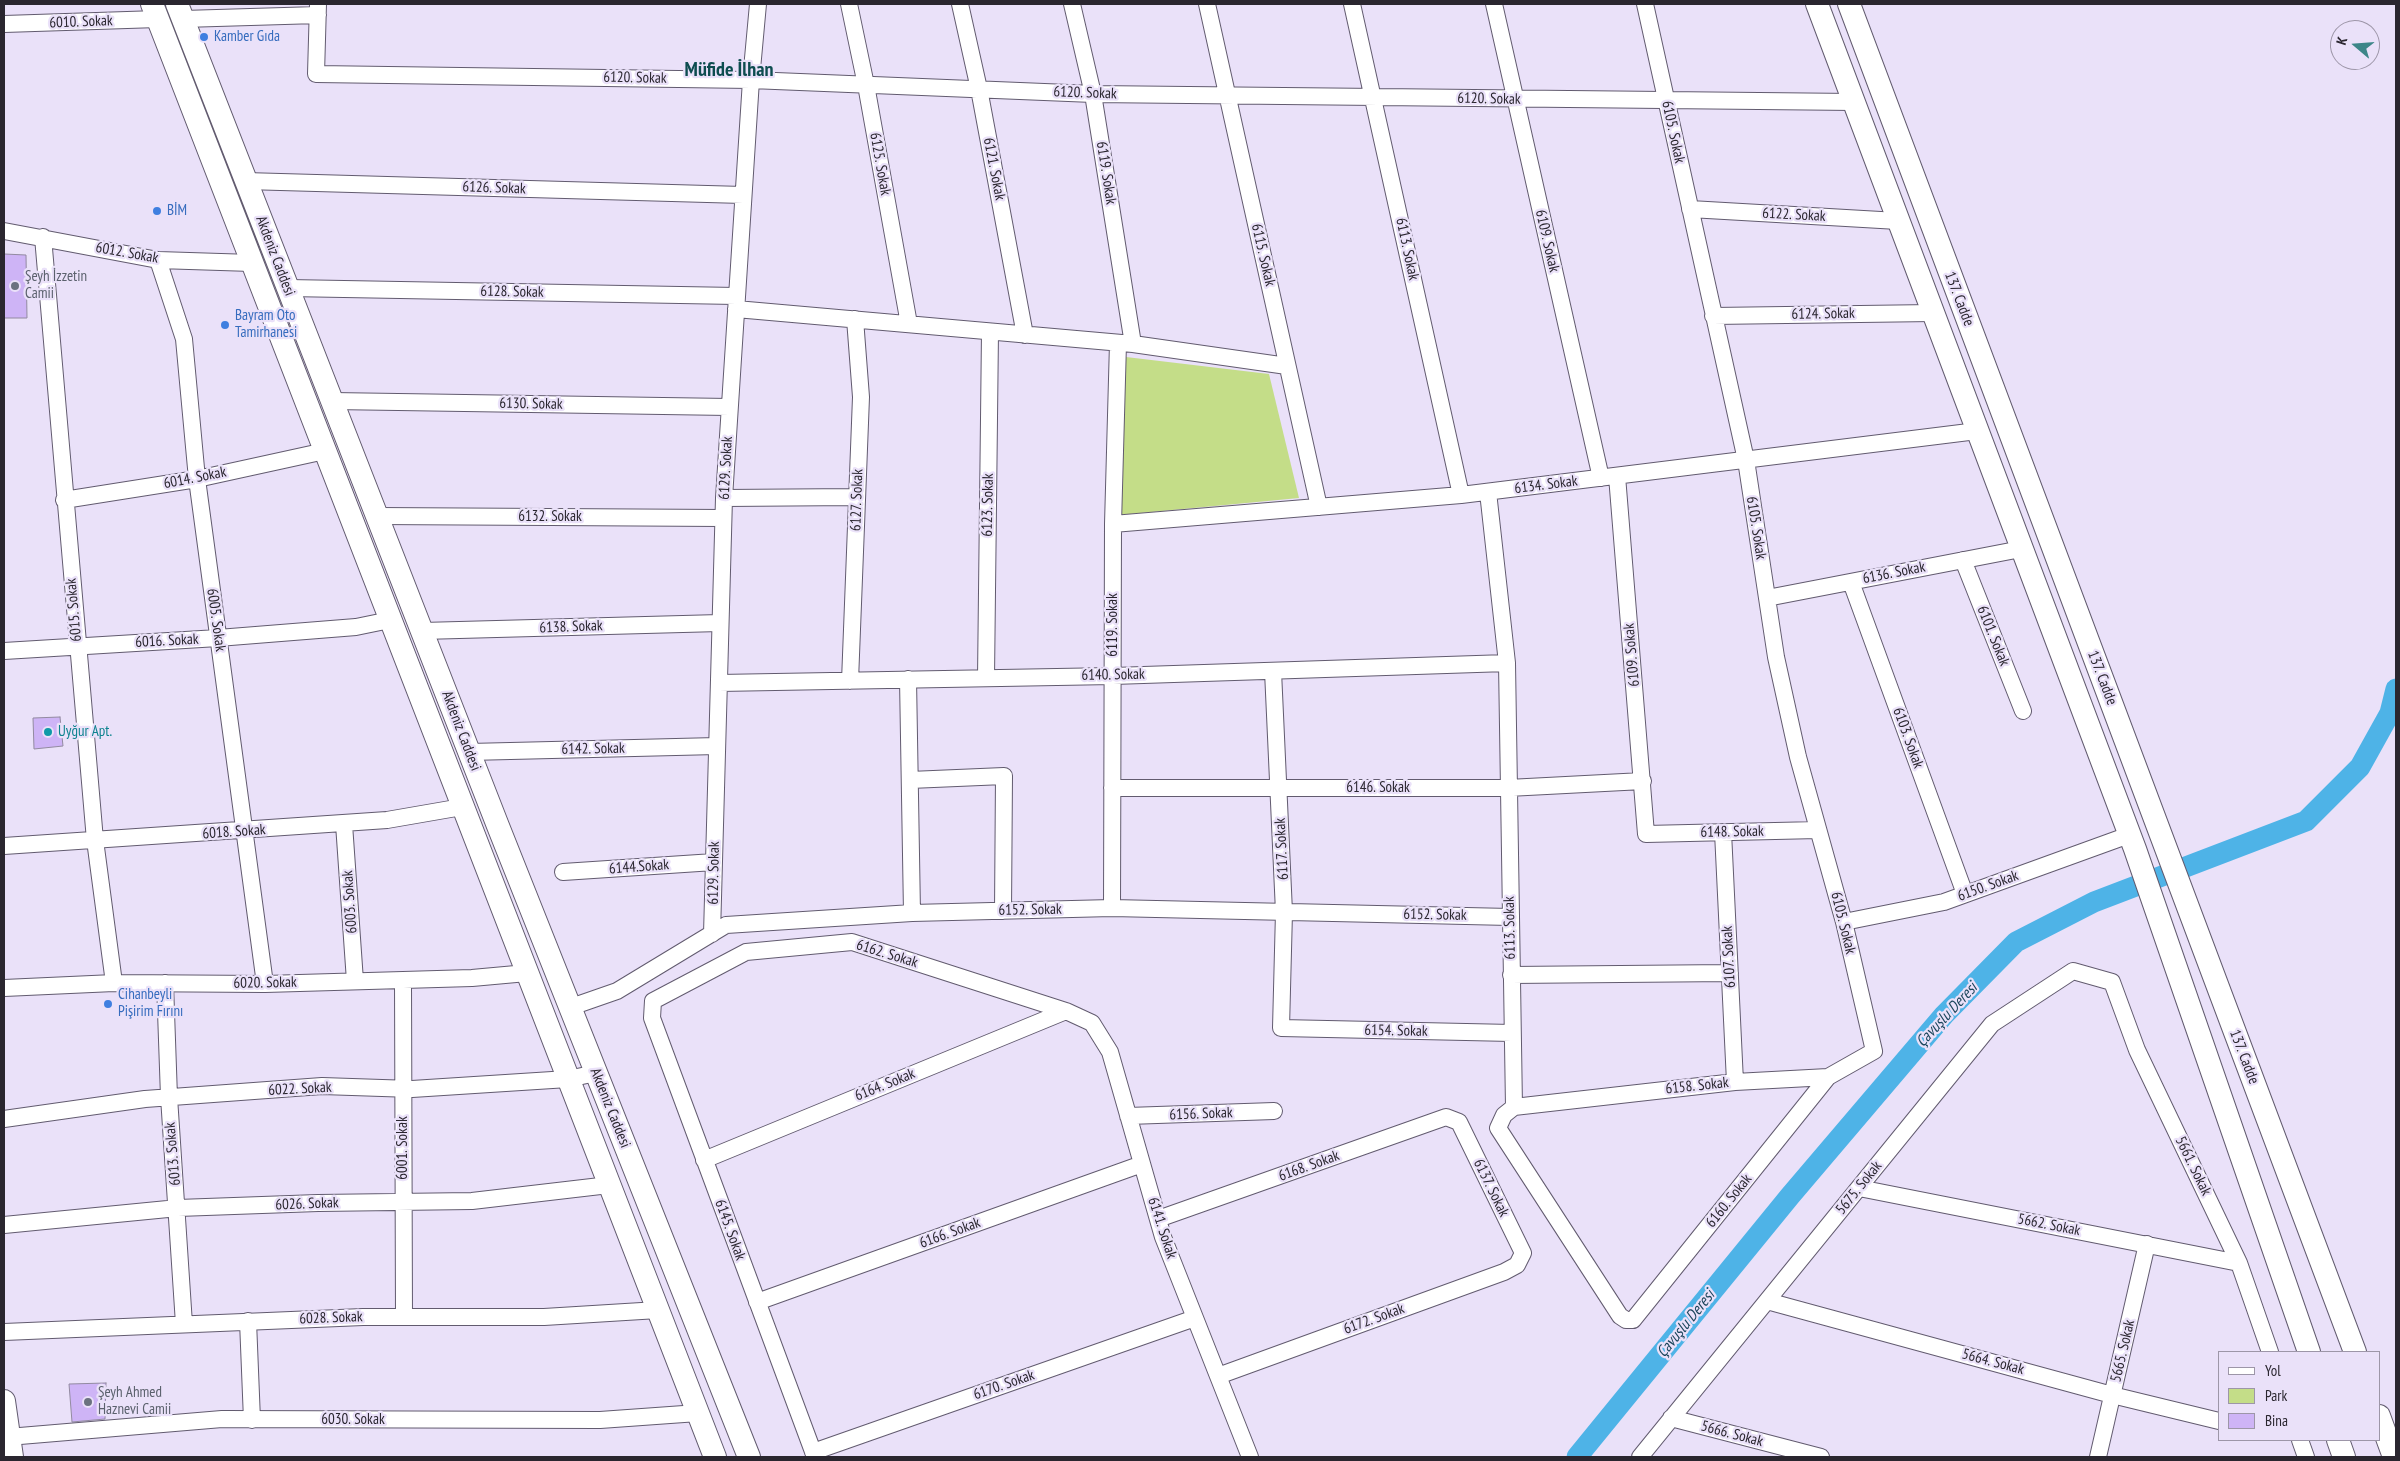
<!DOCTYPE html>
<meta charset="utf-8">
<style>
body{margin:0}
#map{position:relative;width:2400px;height:1461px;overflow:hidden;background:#eae1f9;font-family:"PT Sans Narrow",sans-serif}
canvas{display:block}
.frame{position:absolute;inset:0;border:5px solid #2a262f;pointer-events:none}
.legend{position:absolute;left:2218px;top:1351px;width:162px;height:90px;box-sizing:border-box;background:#eae1f9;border:1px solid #9d96a8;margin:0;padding:6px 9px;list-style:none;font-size:15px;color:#2a262f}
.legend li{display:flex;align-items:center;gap:10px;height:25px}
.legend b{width:25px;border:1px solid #9d96a8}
.north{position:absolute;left:2330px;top:20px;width:50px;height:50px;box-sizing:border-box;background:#eae1f9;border:1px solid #9d96a8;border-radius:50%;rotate:288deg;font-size:14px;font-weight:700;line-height:20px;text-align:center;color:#2a262f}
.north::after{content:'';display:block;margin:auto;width:18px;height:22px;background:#3d8689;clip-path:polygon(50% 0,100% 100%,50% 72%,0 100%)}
</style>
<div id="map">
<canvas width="2400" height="1461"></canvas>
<div class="frame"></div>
<ul class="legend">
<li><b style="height:6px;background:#fff"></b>Yol</li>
<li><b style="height:14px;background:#c4dd88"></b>Park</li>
<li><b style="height:14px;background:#ceb4f6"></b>Bina</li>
</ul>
<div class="north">K</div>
</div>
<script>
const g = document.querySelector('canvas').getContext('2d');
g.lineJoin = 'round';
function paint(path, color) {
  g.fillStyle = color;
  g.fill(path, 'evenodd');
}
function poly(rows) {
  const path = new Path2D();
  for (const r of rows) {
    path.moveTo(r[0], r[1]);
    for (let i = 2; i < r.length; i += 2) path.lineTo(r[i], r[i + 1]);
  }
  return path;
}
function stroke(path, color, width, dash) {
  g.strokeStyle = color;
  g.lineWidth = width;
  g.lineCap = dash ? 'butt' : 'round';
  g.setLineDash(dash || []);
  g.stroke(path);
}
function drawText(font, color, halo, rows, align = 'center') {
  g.font = font + ' "PT Sans Narrow",sans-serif';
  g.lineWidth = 4.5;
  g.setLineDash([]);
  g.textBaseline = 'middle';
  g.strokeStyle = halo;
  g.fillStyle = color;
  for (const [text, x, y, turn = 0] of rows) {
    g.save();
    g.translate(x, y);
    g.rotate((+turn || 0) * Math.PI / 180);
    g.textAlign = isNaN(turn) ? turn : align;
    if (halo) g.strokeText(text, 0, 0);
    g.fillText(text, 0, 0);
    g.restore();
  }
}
const green = poly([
 [1126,357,1269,374,1299,498,1120,515]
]);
const canal = poly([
 [1577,1457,1790,1196,1944,1015,2016,942,2094,902,2306,821,2360,767,2390,713,2396,689]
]);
const building = poly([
 [4,254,26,255,27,318,4,318,4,254],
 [60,717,63,746,34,749,33,718,60,717],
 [106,1383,105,1419,72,1422,69,1384,106,1383]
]);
const street = poly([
 [318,4,316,74,751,80,1093,94,1854,102],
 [849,4,866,85,909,324],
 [960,4,979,89,1025,335],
 [1072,4,1093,94,1133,344],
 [1207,4,1319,507],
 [1352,4,1461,495],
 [1494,4,1601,478],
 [183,19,318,15],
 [4,24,158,19],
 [245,181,743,195],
 [1690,209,1898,221],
 [4,231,158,260,252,263],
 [43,237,95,840,114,983],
 [158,260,184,339,197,479,265,984],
 [288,288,736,296],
 [736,309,1133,344,1287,366],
 [1713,316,1933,313],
 [332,401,729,407],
 [1617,476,1646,834,1818,830],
 [1488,492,1507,663,1514,1107],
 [724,498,857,497],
 [64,500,197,479,325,451],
 [377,516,723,518],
 [1113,524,1461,495,1977,431],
 [1963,560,2023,711],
 [1851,582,1965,894],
 [1767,598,2021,549],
 [422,631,720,623],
 [4,651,218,638,356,627,390,620],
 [1273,671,1284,912,1281,1028,1512,1033],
 [986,678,990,332],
 [908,679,912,913],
 [850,681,861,397,855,319],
 [719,683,1113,676,1507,663],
 [469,752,717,746],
 [910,780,1004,776,1003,911],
 [1112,788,1508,788,1643,781],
 [344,824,355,981],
 [1723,832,1735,1082],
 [4,846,387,820,462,807],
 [563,872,714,862],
 [1112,908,1113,524,1118,343],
 [1844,922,1944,902,2129,835],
 [712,934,724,498,751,80,758,4],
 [1511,975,1730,973],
 [403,980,404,1317],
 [165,983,169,1097,184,1324],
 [4,988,114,983,265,984,472,978,527,973],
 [571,1007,617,991,726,925,912,913,1112,908,1510,917],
 [1514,1107,1735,1082,1828,1077,1874,1051,1844,922,1798,757,1776,657,1746,460,1645,4],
 [1514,1107,1504,1115,1498,1128,1620,1316,1626,1320,1633,1320,1828,1077],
 [1128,1116,1274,1111],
 [4,1119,145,1099,322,1086,412,1089,568,1079,596,1073],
 [704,1160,1066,1011],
 [1859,1188,2239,1263],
 [1158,1219,1446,1117,1459,1122,1523,1253,1517,1265,1504,1272,1218,1376],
 [4,1225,178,1208,318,1203,472,1201,609,1185],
 [1767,1301,2112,1395,2219,1421],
 [757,1302,1142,1164],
 [248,1321,252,1420],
 [4,1332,363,1317,544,1317,658,1310],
 [1671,1418,1821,1457],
 [8,1437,222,1419,600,1420,698,1413],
 [2300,1440,2306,1457],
 [813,1452,1195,1318],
 [815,1457,652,1018,653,1001,746,952,852,942,1066,1011,1092,1023,1110,1052,1163,1237,1250,1457],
 [1640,1457,1992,1024,2073,971,2112,982,2137,1050,2239,1263,2270,1352],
 [2098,1457,2147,1244]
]);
const secondary = poly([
 [152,4,715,1457],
 [177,4,498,826,749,1457],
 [1817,4,2135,849,2309,1352],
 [1849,4,2355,1352],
 [4,1401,12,1457],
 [2379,1416,2394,1457],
 [2338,1440,2344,1457]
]);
const markers = [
 [204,37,5,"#3f7fe0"],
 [157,211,5,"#3f7fe0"],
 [15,286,5,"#6b7280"],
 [225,325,5,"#3f7fe0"],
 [48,732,5,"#0f9aa8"],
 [108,1004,5,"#3f7fe0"],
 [88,1402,5,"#6b7280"]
];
const streetNames = [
 ["6010. Sokak",81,22,-2],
 ["6120. Sokak",635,78,1],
 ["6120. Sokak",1085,93,2],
 ["6120. Sokak",1489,99,1],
 ["6105. Sokak",1673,132,78],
 ["6125. Sokak",880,164,80],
 ["6121. Sokak",994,169,79],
 ["6119. Sokak",1106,173,81],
 ["6126. Sokak",494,188,2],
 ["6122. Sokak",1794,215,3],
 ["6109. Sokak",1547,241,77],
 ["6113. Sokak",1407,249,78],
 ["6012. Sokak",127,253,10],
 ["6115. Sokak",1263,255,77],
 ["Akdeniz Caddesi",275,256,69],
 ["6128. Sokak",512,292,1],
 ["137. Cadde",1959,299,69],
 ["6124. Sokak",1823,314,-1],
 ["6130. Sokak",531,404,1],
 ["6129. Sokak",726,468,-87],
 ["6014. Sokak",195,478,-11],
 ["6134. Sokak",1546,485,-7],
 ["6127. Sokak",857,500,-88],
 ["6123. Sokak",988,505,-89],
 ["6132. Sokak",550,517],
 ["6105. Sokak",1756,528,81],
 ["6136. Sokak",1894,573,-11],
 ["6015. Sokak",74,610,-95],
 ["6005. Sokak",216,620,82],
 ["6119. Sokak",1113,625,-90],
 ["6138. Sokak",571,627,-2],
 ["6101. Sokak",1993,636,68],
 ["6016. Sokak",167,641,-3],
 ["6109. Sokak",1632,655,-95],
 ["6140. Sokak",1113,675,-1],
 ["137. Cadde",2102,678,69],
 ["Akdeniz Caddesi",461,731,69],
 ["6103. Sokak",1908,738,70],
 ["6142. Sokak",593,749,-1],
 ["6146. Sokak",1378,788],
 ["6018. Sokak",234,832,-4],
 ["6148. Sokak",1732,832,-1],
 ["6117. Sokak",1282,849,-93],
 ["6144.Sokak",639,867,-4],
 ["6129. Sokak",714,873,-89],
 ["6150. Sokak",1988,886,-20],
 ["6003. Sokak",350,902,-94],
 ["6152. Sokak",1030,910,-1],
 ["6152. Sokak",1435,915,1],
 ["6105. Sokak",1843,923,76],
 ["6113. Sokak",1510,928,-91],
 ["6162. Sokak",887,954,17],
 ["6107. Sokak",1729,957,-93],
 ["6020. Sokak",265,983,-1],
 ["6154. Sokak",1396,1031,1],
 ["137. Cadde",2244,1057,69],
 ["6164. Sokak",885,1085,-22],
 ["6158. Sokak",1697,1086,-6],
 ["6022. Sokak",300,1089,-3],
 ["Akdeniz Caddesi",610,1108,68],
 ["6156. Sokak",1201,1114,-2],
 ["6001. Sokak",403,1148,-90],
 ["6013. Sokak",173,1154,-95],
 ["6168. Sokak",1309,1166,-20],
 ["5661. Sokak",2193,1166,64],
 ["6137. Sokak",1491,1188,64],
 ["5675. Sokak",1859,1188,-51],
 ["6160. Sokak",1729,1201,-51],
 ["6026. Sokak",307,1204,-2],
 ["5662. Sokak",2049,1225,11],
 ["6141. Sokak",1162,1228,72],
 ["6145. Sokak",730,1230,70],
 ["6166. Sokak",950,1233,-20],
 ["6028. Sokak",331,1318,-2],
 ["6172. Sokak",1374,1319,-20],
 ["5665. Sokak",2123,1351,-77],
 ["5664. Sokak",1993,1362,15],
 ["6170. Sokak",1004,1385,-19],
 ["6030. Sokak",353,1420],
 ["5666. Sokak",1732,1434,15]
];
const shopNames = [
 ["Kamber Gıda",214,37],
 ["BİM",167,211],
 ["Bayram Oto",235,316],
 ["Tamirhanesi",235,333],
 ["Cihanbeyli",118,995],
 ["Pişirim Fırını",118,1012]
];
const worshipNames = [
 ["Şeyh İzzetin",25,277],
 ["Camii",25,294],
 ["Şeyh Ahmed",98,1393],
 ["Haznevi Camii",98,1410]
];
const cultureNames = [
 ["Uyğur Apt.",58,732]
];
const waterNames = [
 ["Çavuşlu Deresi",1947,1015,-47],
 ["Çavuşlu Deresi",1686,1324,-51]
];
const districtNames = [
 ["Müfide İlhan",729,70]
];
paint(green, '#c4dd88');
stroke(canal, '#4eb3e7', 21);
paint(building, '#ceb4f6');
stroke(building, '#928aa0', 1);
stroke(street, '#625b6f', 18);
stroke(secondary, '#625b6f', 24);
stroke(street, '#fff', 16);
stroke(secondary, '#fff', 22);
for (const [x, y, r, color] of markers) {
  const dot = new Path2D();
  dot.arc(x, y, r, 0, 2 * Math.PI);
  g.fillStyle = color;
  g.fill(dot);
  stroke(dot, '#eae1f9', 2);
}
drawText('15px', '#2a262f', '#eae1f9', streetNames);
drawText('15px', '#366cbe', '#eae1f9', shopNames, 'left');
drawText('15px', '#5b616d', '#eae1f9', worshipNames, 'left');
drawText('15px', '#0d838f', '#eae1f9', cultureNames, 'left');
drawText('italic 16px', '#1c465c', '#eae1f9', waterNames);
drawText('bold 20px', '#0e4d50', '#eae1f9', districtNames);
</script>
